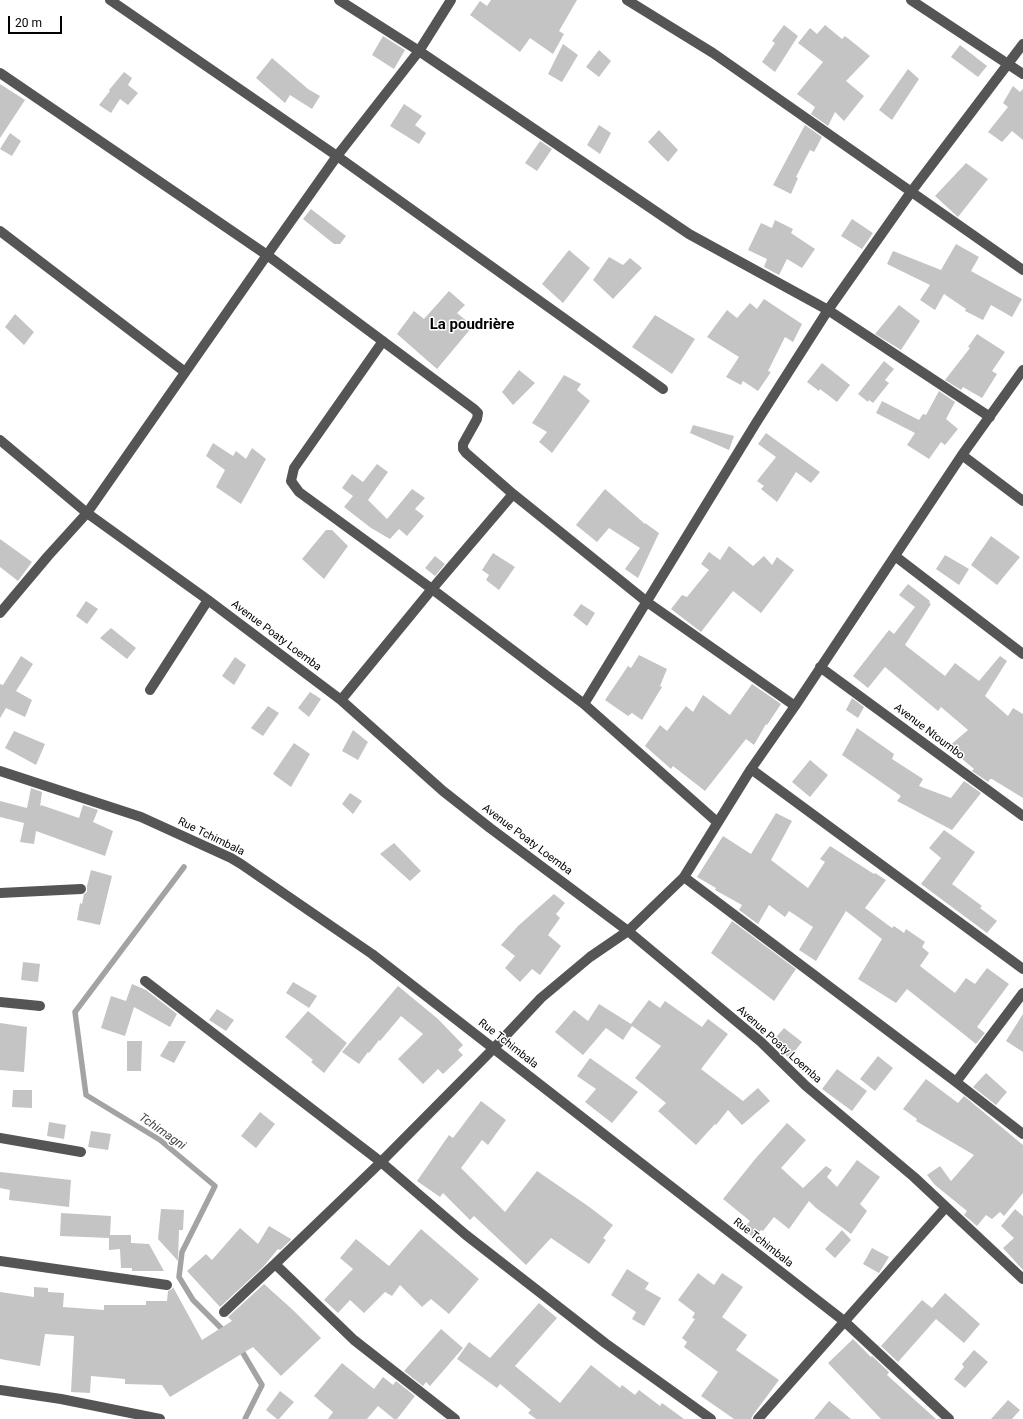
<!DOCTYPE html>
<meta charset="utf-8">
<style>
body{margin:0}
#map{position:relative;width:1023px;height:1419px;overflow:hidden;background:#fff;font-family:Roboto,sans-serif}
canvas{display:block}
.scale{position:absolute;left:8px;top:16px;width:54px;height:18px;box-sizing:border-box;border:2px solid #000;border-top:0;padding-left:5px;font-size:12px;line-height:14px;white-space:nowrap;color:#000;-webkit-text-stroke:3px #fff;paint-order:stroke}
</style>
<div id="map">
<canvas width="1023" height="1419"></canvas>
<div class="scale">20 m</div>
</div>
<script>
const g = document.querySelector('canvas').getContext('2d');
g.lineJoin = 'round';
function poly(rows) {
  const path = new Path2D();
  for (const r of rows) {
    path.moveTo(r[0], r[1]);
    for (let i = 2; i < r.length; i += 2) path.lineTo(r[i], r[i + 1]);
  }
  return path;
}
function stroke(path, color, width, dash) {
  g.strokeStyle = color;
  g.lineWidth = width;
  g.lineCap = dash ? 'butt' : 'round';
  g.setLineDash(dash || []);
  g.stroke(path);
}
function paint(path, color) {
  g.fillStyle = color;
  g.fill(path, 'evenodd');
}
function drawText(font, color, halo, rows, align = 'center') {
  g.font = font + ' Roboto,sans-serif';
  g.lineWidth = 3;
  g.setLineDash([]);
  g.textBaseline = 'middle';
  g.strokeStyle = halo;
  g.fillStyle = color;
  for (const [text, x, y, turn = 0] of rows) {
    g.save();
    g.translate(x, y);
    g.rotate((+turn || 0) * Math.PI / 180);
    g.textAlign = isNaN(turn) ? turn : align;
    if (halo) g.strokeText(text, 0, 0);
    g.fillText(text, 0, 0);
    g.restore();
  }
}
const stream = poly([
 [184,867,75,1012,86,1095,160,1140,215,1186,182,1252,179,1277,193,1300,226,1333],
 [240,1348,262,1385,245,1419]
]);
const building = poly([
 [491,0,577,0,559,31,564,34,553,54,530,38,520,52,470,15,480,1,487,6],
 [784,25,798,36,775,72,762,62,775,43,772,41],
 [825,25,842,39,845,36,870,56,846,81,864,96,844,121,835,112,828,126,811,114,815,107,797,94,823,62,798,43,810,28,817,34],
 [383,36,405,50,394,69,372,55],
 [563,44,578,55,562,82,548,74],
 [960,45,987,66,978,77,951,57],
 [599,50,611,61,599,77,586,67],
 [272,58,308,89,320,96,312,109,290,95,285,103,256,78],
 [908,69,919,79,892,120,879,110],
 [124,72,132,78,128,85,138,93,128,105,120,99,111,113,99,105,110,91,109,90],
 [0,84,25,100,0,138],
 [1013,86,1020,92,1023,89,1023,140,1012,131,1002,142,988,132,1008,107,1003,103],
 [404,104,422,116,415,125,426,133,419,144,390,126],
 [599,125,611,133,600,154,587,145],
 [805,125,822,137,814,152,810,150,796,177,798,178,791,194,773,185],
 [659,130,678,150,668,162,648,142],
 [10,133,21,141,12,156,0,149],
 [540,141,552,149,537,171,525,163],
 [966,163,988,179,958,217,935,196],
 [311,209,346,236,340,244,334,244,303,219],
 [852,219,873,233,862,249,841,236],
 [775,220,793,229,791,233,815,249,802,268,787,259,779,275,764,267,767,259,748,250,761,223,772,228],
 [956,244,979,257,971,271,1022,299,1012,317,991,305,983,320,965,311,966,309,944,294,935,310,920,300,930,285,887,264,893,251,941,270],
 [569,250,590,268,563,303,542,284],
 [609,257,623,265,630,258,642,268,613,299,593,280],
 [449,291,465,305,457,313,473,326,437,369,397,334,414,311,424,319],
 [764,299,802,324,793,342,785,337,768,371,771,372,758,391,743,381,741,385,726,377,739,357,707,337,727,310,737,318,750,303,757,309],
 [899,305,920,321,901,350,875,334],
 [15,314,34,332,24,345,5,327],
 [655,315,695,339,672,374,632,347],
 [977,334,1005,352,992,371,997,374,982,398,963,387,961,390,945,380,970,348,968,347],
 [884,361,894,369,885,380,889,383,873,403,869,400,868,402,858,394],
 [822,363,850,385,837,402,820,389,819,391,807,382],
 [519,370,535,383,513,405,502,392],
 [564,375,581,384,577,390,590,401,552,453,539,442,547,432,532,423],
 [939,391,955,402,946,419,958,429,945,445,941,442,929,459,907,445,915,433,876,413,882,401,919,420,923,414,926,415],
 [693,425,734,436,729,450,690,433],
 [766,433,820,472,811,483,796,472,777,502,761,489,764,486,757,481,776,457,758,444],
 [213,443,233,456,236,451,246,459,252,448,266,459,241,504,216,487,225,470,206,456],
 [377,464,388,472,368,500,387,519,412,489,425,498,415,509,424,516,407,536,399,529,390,539,371,528,344,507,353,496,342,488,352,474,363,482],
 [605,489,645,524,645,523,659,533,638,578,625,569,640,548,609,528,597,542,576,525],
 [326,530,332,530,348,546,324,579,302,559],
 [991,536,1020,557,997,585,971,565],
 [0,539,32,562,18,581,0,567],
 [729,546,753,566,764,556,772,565,777,557,794,570,761,613,733,591,701,632,671,609,682,595,687,597,709,570,701,564,709,552,720,560],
 [493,553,515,567,499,590,486,580,489,575,482,570],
 [945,555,969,569,959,585,936,569],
 [435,556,445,564,435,576,425,568],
 [908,584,930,601,929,603,931,604,905,645,945,676,955,663,979,681,1000,656,1007,661,985,696,1008,716,1013,708,1023,714,1023,798,992,779,990,779,988,782,972,771,974,769,948,747,968,730,941,707,938,711,885,667,868,688,853,676,889,630,894,634,915,607,899,595],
 [86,601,98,609,87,624,76,616],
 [581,604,595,613,587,626,573,615],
 [111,628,136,648,127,659,100,638],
 [639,655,667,669,660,686,662,687,642,720,632,713,628,716,605,700,628,666,631,668],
 [21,656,33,664,16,691,32,700,25,717,6,708,0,718,0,684,3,685],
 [235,657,246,665,234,685,222,676],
 [752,684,781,704,767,725,766,724,754,745,746,739,705,791,673,766,671,769,645,746,660,725,667,731,686,706,693,712,703,695,730,715],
 [310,692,321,699,309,717,298,708],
 [852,698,864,707,858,718,846,710],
 [268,706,279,713,263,736,251,728],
 [857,728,894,754,892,759,923,779,919,786,951,798,964,781,981,793,952,830,897,801,901,796,842,755],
 [353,730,368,742,358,760,342,751],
 [14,731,45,744,36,765,5,748],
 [294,743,310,754,291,787,273,774],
 [810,760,828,775,810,797,792,782],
 [31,788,42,792,40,807,41,805,79,818,83,805,98,810,93,822,113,831,105,856,36,831,34,844,20,842,24,823,0,817,0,801,27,808],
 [350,793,362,801,353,814,342,804],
 [776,813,792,821,771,860,808,888,825,862,820,859,830,846,874,874,875,873,886,880,865,908,892,928,894,926,904,933,906,929,925,942,922,947,929,953,920,966,955,993,966,978,975,984,987,968,1009,984,977,1027,985,1033,976,1044,907,989,896,1003,858,979,882,939,846,911,816,961,799,950,813,927,789,911,785,917,769,905,758,924,739,910,742,905,715,890,716,888,697,877,723,836,751,854],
 [944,830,975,852,952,884,982,906,980,908,997,921,987,933,921,884,941,858,929,848],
 [394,843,421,871,410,881,380,854],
 [91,870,112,876,100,925,77,920,80,903,82,904,84,894,87,892,87,886],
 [554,894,565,903,556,914,560,918,548,935,561,946,540,975,532,969,520,982,505,968,515,956,501,945,518,926],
 [732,921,796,969,774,1001,711,953],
 [23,962,40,964,38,982,21,980],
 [293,982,317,996,309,1008,286,993],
 [132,984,146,990,177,1014,170,1027,134,1007,125,1036,101,1028,111,996,126,1001],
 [398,986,438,1019,463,1045,458,1050,463,1055,443,1074,438,1069,423,1084,398,1059,423,1034,401,1016,380,1041,379,1040,369,1053,368,1052,359,1064,342,1052],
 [649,1000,660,1008,665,1001,702,1027,708,1019,728,1034,701,1069,743,1101,758,1088,770,1101,742,1125,728,1110,716,1125,715,1124,696,1145,658,1111,666,1103,635,1078,661,1046,632,1026,623,1040,606,1028,583,1055,555,1032,574,1010,588,1021,599,1004,631,1024],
 [217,1009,234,1020,226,1031,209,1020],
 [308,1011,347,1043,324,1073,311,1062,313,1060,285,1037],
 [1023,1014,1023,1052,1006,1041],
 [0,1023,27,1027,24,1072,0,1070],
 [784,1028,802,1042,789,1058,771,1043],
 [127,1041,142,1041,141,1071,127,1071],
 [169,1041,186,1041,174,1063,160,1056],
 [878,1056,893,1068,875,1091,860,1079],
 [590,1058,638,1092,612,1123,585,1102,596,1089,577,1076],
 [837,1069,867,1091,852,1111,822,1089],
 [986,1073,1007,1092,996,1105,973,1087],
 [926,1079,958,1103,964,1096,1023,1145,1023,1193,1004,1216,1000,1212,992,1219,986,1215,977,1226,964,1215,967,1211,935,1185,927,1175,940,1166,951,1181,974,1155,916,1121,917,1119,903,1109],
 [13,1090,32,1090,32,1108,12,1107],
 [481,1101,506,1120,488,1145,482,1140,461,1168,505,1212,537,1171,588,1206,613,1225,603,1238,606,1240,589,1264,551,1238,526,1265,474,1216,470,1220,443,1193,440,1197,417,1181,449,1135,453,1138],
 [260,1112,275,1124,256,1148,241,1136],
 [49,1122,66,1125,64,1139,47,1136],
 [787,1123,806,1140,781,1168,803,1188,826,1166,832,1170,827,1177,837,1187,857,1160,880,1177,860,1204,867,1211,851,1234,816,1208,809,1201,789,1229,774,1217,763,1231,761,1230,754,1238,743,1229,750,1221,723,1199,756,1158],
 [91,1131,111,1134,108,1150,88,1147],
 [0,1172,71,1180,69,1207,9,1200,10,1190,0,1188],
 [161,1209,184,1210,183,1230,179,1230,178,1261,158,1239],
 [1015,1209,1023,1216,1023,1270,1003,1248,1014,1238,1001,1226],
 [61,1213,111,1216,110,1235,131,1235,131,1243,149,1244,164,1271,132,1271,132,1268,121,1268,120,1249,109,1250,109,1238,60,1236],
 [269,1226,291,1239,291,1240,280,1250,278,1249,263,1267,220,1307,187,1271,206,1254,212,1260,240,1228,258,1244],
 [421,1229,479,1279,449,1314,431,1299,422,1307,400,1285,392,1296,385,1292,364,1313,350,1300,338,1313,324,1300,353,1269,340,1258,356,1239,389,1266],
 [842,1230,851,1240,835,1258,825,1249],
 [872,1248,889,1257,879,1273,863,1264],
 [627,1269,649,1283,645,1289,661,1298,644,1326,632,1319,636,1312,611,1295],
 [698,1273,714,1285,722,1273,743,1287,722,1317,747,1335,736,1350,779,1380,753,1415,751,1419,734,1419,701,1396,718,1372,684,1347,687,1342,682,1338,695,1319,692,1318,695,1313,678,1300],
 [264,1284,293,1310,321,1338,281,1376,253,1347,170,1397,162,1385,125,1384,125,1379,91,1376,90,1393,71,1392,74,1336,45,1334,40,1366,0,1359,0,1292,34,1297,34,1287,48,1288,48,1292,64,1293,63,1307,104,1310,104,1305,146,1305,146,1301,167,1301,168,1291,172,1289,173,1287,202,1340,232,1321,228,1317],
 [945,1293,980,1324,964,1343,936,1319,898,1362,881,1346,922,1300,932,1308],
 [539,1303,557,1318,515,1366,560,1403,591,1365,620,1388,622,1385,635,1395,639,1390,660,1406,662,1403,684,1419,536,1419,528,1413,531,1410,500,1384,497,1388,457,1359,469,1342,490,1358],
 [441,1329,463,1348,430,1386,426,1382,423,1386,404,1371],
 [853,1339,871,1357,872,1356,889,1372,887,1375,936,1419,881,1419,828,1363],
 [974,1350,988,1362,965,1388,954,1379,964,1367,962,1364],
 [342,1363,374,1389,383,1377,393,1385,396,1381,415,1396,397,1419,394,1419,378,1406,367,1419,328,1419,333,1412,314,1396],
 [280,1391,294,1402,279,1419,277,1419,266,1410],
 [1008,1400,1020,1410,1012,1419,991,1419],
 [829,1401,851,1419,814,1419]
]);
const minor = poly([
 [110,0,337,156,663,389],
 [339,0,419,51,689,234,828,310,990,417],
 [627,0,713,53,1023,270],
 [911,0,1023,74],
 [0,73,267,255,474,409,478,413,477,419,463,444,463,449,466,453,513,494,647,602,795,706],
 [0,231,185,372],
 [383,341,294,468,291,481,299,492,432,589,584,704,717,822],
 [0,440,87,513,208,600,341,700,443,791,490,828,628,931,761,1042,806,1086,914,1177,1023,1279],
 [962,455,1023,501],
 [895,556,1023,654],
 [0,613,48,556,87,513,267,255,337,156,419,51,451,0],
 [820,667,1023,816],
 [150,690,208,600],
 [341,700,432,589,513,494],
 [584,704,756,423,828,310,911,192,1023,44],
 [751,769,1023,969],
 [0,771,141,817,231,858,241,864,372,954,844,1321,949,1419],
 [684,877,956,1082,1023,1134],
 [0,893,81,889],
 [145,981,381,1162,466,1235,605,1343,711,1419],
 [0,1002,40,1006],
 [956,1082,1023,993],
 [0,1138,81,1152],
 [0,1261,167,1285],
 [275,1264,354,1340,455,1419],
 [224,1312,275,1264,381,1162,494,1048,541,998,590,957,628,931,684,877,751,769,795,706,962,455,1023,370],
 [0,1390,61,1399,160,1419],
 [758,1419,946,1207]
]);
const streetNames = [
 ["Avenue Poaty Loemba",276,636,37],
 ["Avenue Ntoumbo",929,732,37],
 ["Rue Tchimbala",211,837,26],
 ["Avenue Poaty Loemba",527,840,37],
 ["Rue Tchimbala",508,1044,38],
 ["Avenue Poaty Loemba",779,1045,42],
 ["Rue Tchimbala",763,1243,38]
];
const waterNames = [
 ["Tchimagni",162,1132,35]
];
const districtNames = [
 ["La poudrière",472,325]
];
stroke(stream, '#a3a3a3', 5.5);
paint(building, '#c4c4c4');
stroke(minor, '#555', 10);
drawText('11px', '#000', '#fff', streetNames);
drawText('italic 12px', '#444', '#fff', waterNames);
drawText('bold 15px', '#000', '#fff', districtNames);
</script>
